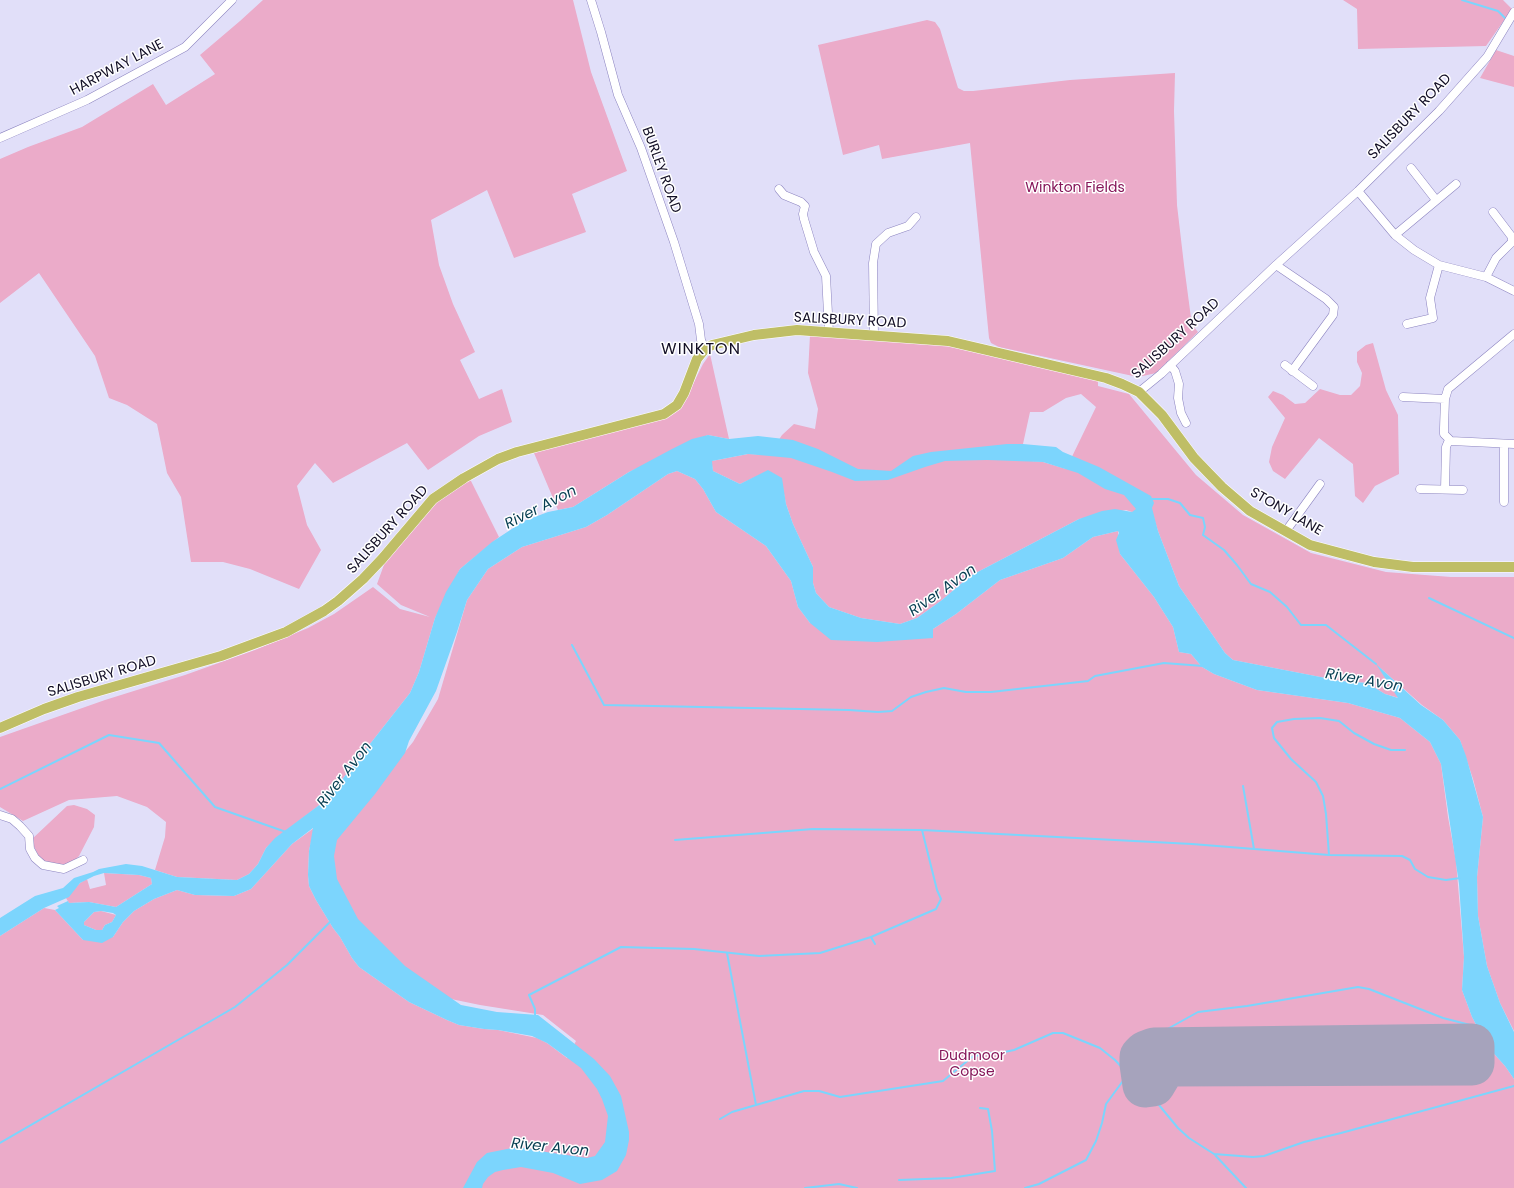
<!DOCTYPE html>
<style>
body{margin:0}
canvas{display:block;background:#e1dff9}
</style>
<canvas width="1514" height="1188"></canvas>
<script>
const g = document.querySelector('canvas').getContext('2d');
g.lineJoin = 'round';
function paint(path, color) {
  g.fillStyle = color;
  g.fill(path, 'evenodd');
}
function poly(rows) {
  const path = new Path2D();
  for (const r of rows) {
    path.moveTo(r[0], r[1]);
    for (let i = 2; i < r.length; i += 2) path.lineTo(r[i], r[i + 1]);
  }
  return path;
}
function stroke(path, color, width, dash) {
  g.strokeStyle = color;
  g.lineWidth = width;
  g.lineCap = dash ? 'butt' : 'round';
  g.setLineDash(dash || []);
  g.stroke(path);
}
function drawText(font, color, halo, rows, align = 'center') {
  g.font = font + ' Poppins,sans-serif';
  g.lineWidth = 3;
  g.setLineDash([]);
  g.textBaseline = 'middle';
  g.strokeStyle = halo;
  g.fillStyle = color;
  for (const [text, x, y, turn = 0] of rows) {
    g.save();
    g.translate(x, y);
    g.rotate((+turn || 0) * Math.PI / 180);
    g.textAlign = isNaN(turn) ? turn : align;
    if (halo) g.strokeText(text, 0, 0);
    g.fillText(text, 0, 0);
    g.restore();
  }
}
const green = poly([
 [263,0,573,0,591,72,627,171,572,194,586,232,514,258,487,190,431,220,439,265,453,304,475,352,460,360,479,399,502,389,512,422,479,436,428,470,407,443,333,483,315,463,297,486,307,525,321,550,299,589,250,569,223,562,191,562,181,497,167,473,157,424,127,405,109,398,95,356,39,273,0,303,0,159,28,147,82,127,153,84,166,105,215,74,200,55,240,21],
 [1343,0,1503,0,1512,9,1486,46,1358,49,1357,9],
 [927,20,935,22,940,29,958,88,964,91,973,91,1070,80,1175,73,1174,111,1177,205,1184,265,1191,318,1194,327,1198,332,1156,373,1143,376,1133,376,999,347,991,343,989,338,970,143,882,159,879,145,843,155,818,45],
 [1496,50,1514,56,1514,87,1480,78],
 [810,335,944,345,1098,381,1098,386,1129,394,1196,475,1243,515,1311,553,1386,572,1451,577,1514,577,1514,1031,1500,1003,1487,966,1478,916,1477,877,1483,817,1473,779,1460,740,1443,720,1422,705,1378,666,1399,698,1385,694,1367,683,1341,681,1233,660,1225,653,1179,586,1158,531,1151,508,1132,512,1126,510,1079,519,970,576,942,600,917,618,900,624,861,618,829,607,816,593,813,583,813,567,793,524,786,504,781,478,768,471,740,484,713,471,712,465,712,461,748,454,769,455,782,435,794,424,815,429,818,409,808,373],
 [1081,394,1096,407,1066,469,1043,462,1031,461,1007,444,1023,444,1030,412,1043,412,1066,398],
 [1373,343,1386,390,1398,415,1399,474,1375,486,1363,503,1355,496,1353,464,1319,438,1285,479,1273,471,1269,462,1272,447,1285,418,1268,397,1273,391,1283,395,1295,404,1305,403,1320,389,1340,395,1351,395,1360,386,1362,373,1357,362,1357,352,1366,345],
 [710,354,729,439,708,435,629,472,573,507,558,510,534,453,682,406,703,364],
 [677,471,695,479,703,489,716,512,766,546,791,581,798,607,810,623,933,629,956,614,1000,580,1063,558,1093,537,1118,531,1120,554,1154,597,1173,627,1179,652,1191,654,1202,667,1214,674,1257,690,1348,703,1400,718,1430,742,1441,764,1448,817,1456,861,1464,957,1462,990,1472,1017,1488,1047,1505,1066,1514,1079,1514,1188,0,1188,0,936,44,908,55,910,83,940,113,937,123,922,134,911,154,899,177,890,195,895,234,896,251,889,292,844,314,828,309,851,308,875,309,886,316,900,333,928,340,937,352,958,359,967,409,1002,447,1020,459,1025,484,1029,498,1030,537,1038,547,1043,567,1058,576,1041,543,1015,480,1005,451,999,395,962,352,917,333,877,330,843,413,742,438,699,467,600,488,569,522,547,586,527,607,515,668,474],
 [470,479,499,537,460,569,435,618,419,672,410,693,326,800,275,839,266,848,258,864,249,874,237,880,177,877,155,870,165,837,166,822,147,807,117,796,69,800,23,821,0,807,0,737,105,700,185,675,255,650,308,628,334,614,373,587,400,609,430,617,401,605,377,584,385,562,431,506],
 [74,805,87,809,95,815,94,827,79,856,72,863,65,867,47,864,38,855,31,840,67,806],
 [104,873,139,875,151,878,152,884,116,907,89,902,69,903,66,898,80,883,87,879,90,889,106,885],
 [101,911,116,915,112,922,105,925,102,930,96,930,84,925,84,922,94,912]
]);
const water = poly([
 [708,435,729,439,758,436,793,440,818,449,858,469,876,470,891,471,913,456,931,452,1007,444,1023,444,1056,447,1063,452,1099,467,1151,496,1154,503,1152,508,1158,531,1179,586,1225,653,1233,660,1341,681,1367,683,1385,694,1398,698,1376,664,1421,705,1443,720,1460,740,1466,756,1483,817,1477,877,1478,916,1487,966,1500,1003,1514,1032,1514,1079,1505,1066,1488,1047,1472,1017,1462,990,1464,957,1459,884,1441,764,1430,742,1400,718,1348,703,1257,690,1214,674,1202,667,1191,654,1179,652,1173,627,1154,597,1120,554,1116,540,1119,533,1118,531,1093,537,1063,558,1000,580,956,614,933,629,933,638,877,642,831,640,810,623,798,607,791,581,766,546,716,512,703,489,695,479,677,471,668,474,607,515,586,527,522,547,488,569,467,600,457,632,436,691,409,741,405,753,375,794,337,840,334,856,337,879,358,919,405,966,461,1005,497,1012,538,1015,594,1059,610,1076,621,1096,629,1132,629,1140,626,1155,617,1171,602,1180,580,1184,553,1173,521,1167,503,1170,495,1172,488,1177,483,1184,482,1188,463,1188,477,1162,487,1153,512,1148,525,1148,546,1152,587,1158,595,1156,605,1142,608,1116,602,1099,597,1089,581,1068,547,1043,532,1036,498,1030,484,1029,459,1025,447,1020,409,1002,359,967,352,958,340,937,333,928,316,900,309,886,308,875,309,851,313,828,292,844,251,889,234,896,195,895,177,890,154,899,134,911,123,922,113,937,102,943,83,940,55,910,59,908,57,906,68,901,69,903,89,902,116,907,152,884,151,878,139,875,104,873,94,876,80,883,69,897,44,908,0,936,0,918,35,896,63,888,74,878,93,872,99,869,126,864,142,866,177,877,237,880,249,874,258,864,266,848,275,838,326,800,410,693,419,672,435,618,446,592,460,569,492,542,524,521,548,512,573,507,629,472,672,449,692,439],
 [748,454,791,458,832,472,855,481,888,480,925,467,945,461,987,460,1043,462,1078,473,1105,489,1124,495,1136,509,1132,512,1115,509,1102,511,1079,519,970,576,942,600,917,618,900,624,861,618,829,607,816,593,813,583,813,567,793,524,786,504,782,478,768,470,740,484,713,471,712,461],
 [101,911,113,913,116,915,112,922,105,925,102,930,96,930,84,925,84,922,94,912]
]);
const stream = poly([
 [1462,0,1498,11,1505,18],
 [1151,499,1168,499,1180,503,1190,515,1203,518,1205,527,1203,535,1224,550,1237,565,1251,584,1270,592,1287,607,1301,625,1326,625,1376,664],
 [1429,598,1514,638],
 [572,645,604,705,849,710,878,712,892,711,911,697,926,692,944,688,966,692,991,692,1088,681,1095,676,1164,663,1203,666],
 [1243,786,1254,849],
 [0,789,109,735,159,743,215,807,286,832],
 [675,840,813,829,922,830,1192,844,1329,855,1402,856,1410,860,1415,869,1428,877,1446,880,1460,878],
 [1329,855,1326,814,1323,796,1316,782,1291,759,1274,738,1272,728,1277,722,1294,719,1320,718,1339,721,1354,733,1374,744,1391,750,1405,750],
 [871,937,875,944],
 [727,953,756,1105],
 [535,1016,535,1009,529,995,621,947,694,949,759,956,820,953,871,937,936,909,941,899,937,890,922,830],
 [1478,1027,1443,1018,1369,989,1358,987,1247,1006,1198,1012,1144,1042,1140,1055,1139,1073,1154,1099,1178,1128,1189,1138,1214,1154,1253,1157,1264,1156,1304,1142,1341,1133,1514,1086],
 [720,1119,732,1112,804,1091,819,1091,840,1097,943,1081,972,1057,986,1053,1000,1053,1014,1050,1053,1033,1063,1033,1100,1048,1115,1060,1128,1074,1139,1073],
 [0,1143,235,1007,287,965,331,921],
 [1215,1155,1246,1188],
 [899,1180,951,1178,995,1171,992,1131,988,1109,980,1108],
 [805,1188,839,1184,857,1188],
 [1025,1188,1039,1184,1086,1160,1096,1141,1102,1123,1106,1104,1128,1074]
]);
const runway = poly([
 [1472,1046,1472,1063,1165,1064,1153,1084,1145,1085,1142,1064,1142,1057,1146,1053,1154,1050,1472,1046]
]);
const minor = poly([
 [591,0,601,32,618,95,641,148,674,242,699,324,701,340,705,349],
 [0,138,87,100,185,47,232,0],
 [1411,168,1436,200],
 [779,189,784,195,801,202,805,206,803,214,804,219,814,252,826,276,829,332],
 [1358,191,1395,235,1414,250,1439,265,1486,277,1514,291],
 [1395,235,1456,184],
 [1276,265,1326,299,1334,307,1333,315,1292,371],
 [1486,277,1496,258,1512,242,1512,237,1493,212],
 [1407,324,1433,318,1430,298,1439,265],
 [1514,334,1448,389,1445,399,1444,428,1444,434,1451,441,1514,444],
 [874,335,873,263,876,244,888,233,908,226,916,217],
 [1170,365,1175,371,1179,384,1178,398,1181,413,1186,423],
 [1285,365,1313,386],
 [1139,392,1161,374,1276,265,1358,191,1439,111,1487,57,1514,12],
 [1403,397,1445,399],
 [1420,489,1463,490],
 [1445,489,1446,447,1449,440],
 [1504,502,1504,444],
 [1286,531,1320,484],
 [0,815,12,819,20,826,29,836,30,849,35,858,43,865,64,869,83,860]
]);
const major = poly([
 [0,728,44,709,78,697,221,656,286,632,324,611,338,601,363,579,382,559,433,499,464,478,498,459,517,452,664,414,677,405,684,393,697,359,705,349,712,345,754,335,797,330,948,341,1106,378,1122,384,1139,392,1162,415,1194,458,1222,487,1250,511,1310,545,1374,562,1413,567,1514,567]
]);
const streetNames = [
 ["HARPWAY LANE",117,68,-28],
 ["SALISBURY ROAD",1410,117,-46],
 ["BURLEY ROAD",661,170,70],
 ["SALISBURY ROAD",850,321,3],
 ["SALISBURY ROAD",1176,339,-42],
 ["STONY LANE",1286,512,30],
 ["SALISBURY ROAD",388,530,-48],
 ["SALISBURY ROAD",102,677,-17]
];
const parkNames = [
 ["Winkton Fields",1075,188],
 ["Dudmoor",972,1056],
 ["Copse",972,1072]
];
const waterNames = [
 ["River Avon",541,508,-27],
 ["River Avon",943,591,-35],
 ["River Avon",1364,681,10],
 ["River Avon",345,775,-52],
 ["River Avon",550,1148,6]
];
const quarterNames = [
 ["WINKTON",701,350]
];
paint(green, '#ebabc9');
paint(water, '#7cd5fd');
stroke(stream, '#7cd5fd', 2);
stroke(runway, '#a6a3bc', 45);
stroke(minor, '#8c84c0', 9);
stroke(major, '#fff', 11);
stroke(minor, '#fff', 8);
stroke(major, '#bfbe66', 10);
drawText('14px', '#120e25', '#fff', streetNames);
drawText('14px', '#86175a', '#fff', parkNames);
drawText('italic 15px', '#073e52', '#fff', waterNames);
g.letterSpacing = '1px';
drawText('16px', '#120e25', '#fff', quarterNames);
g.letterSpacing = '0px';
</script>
